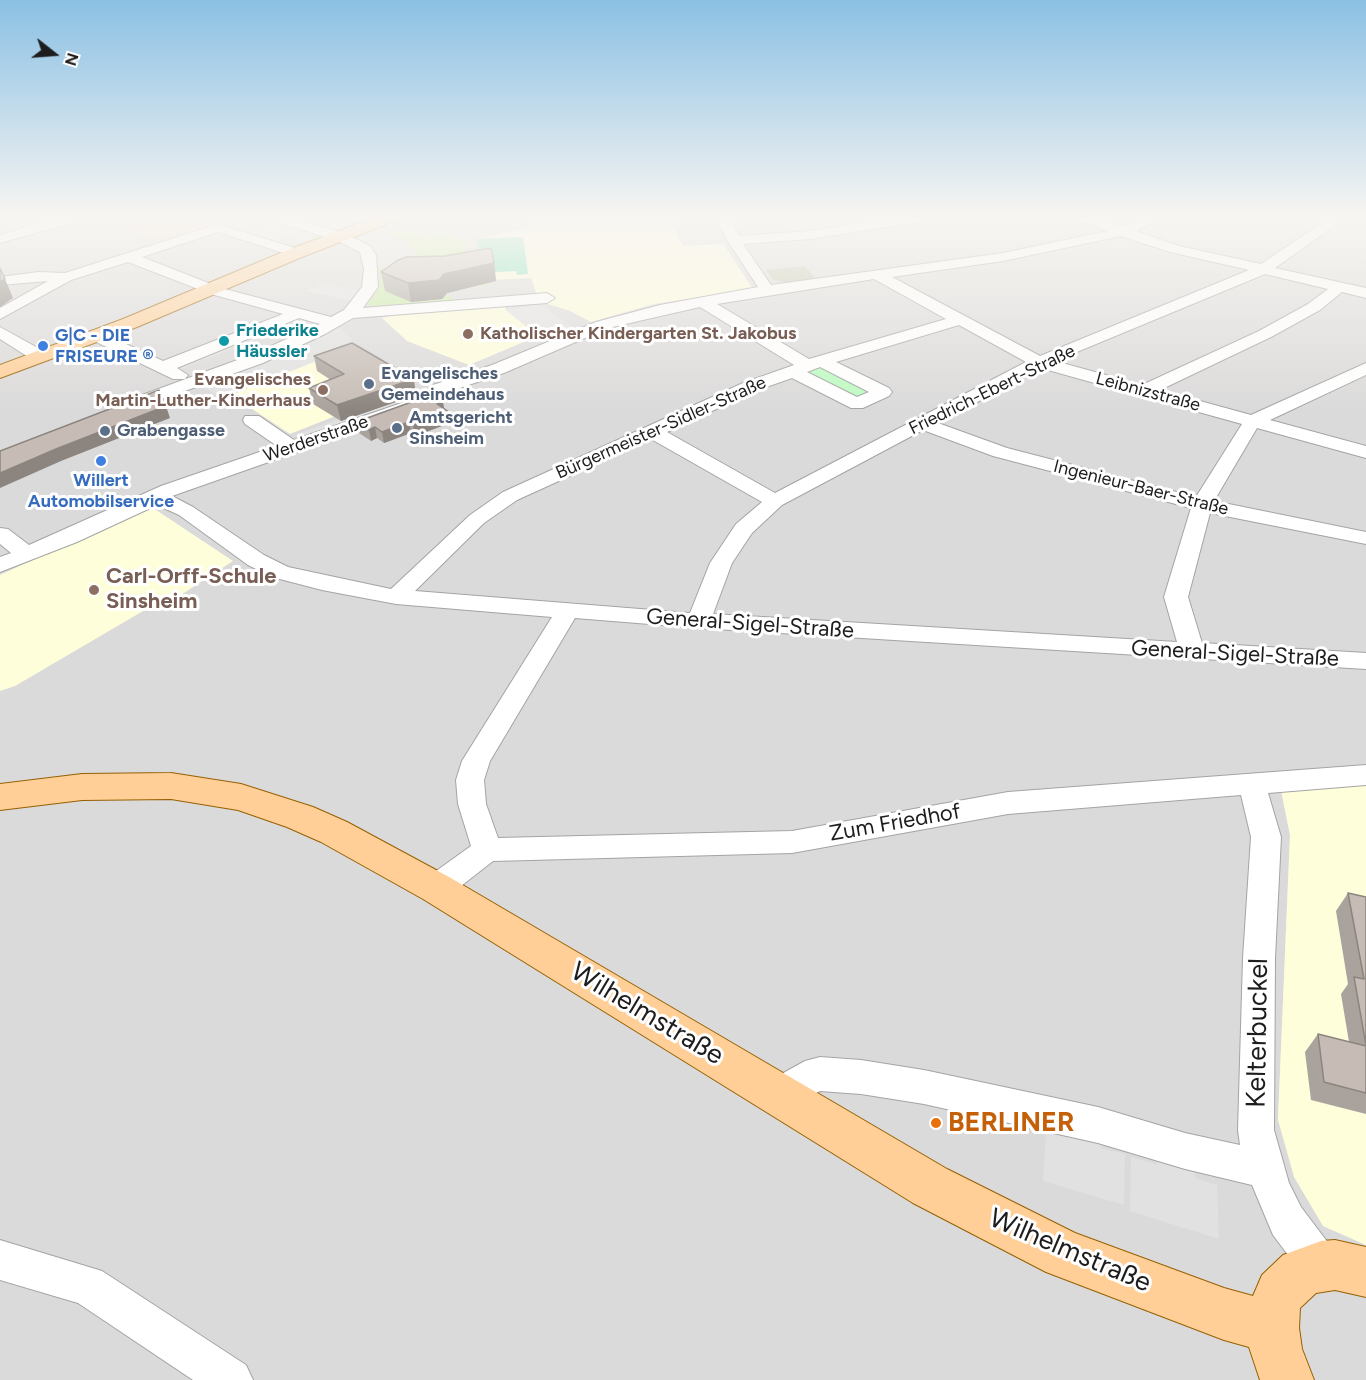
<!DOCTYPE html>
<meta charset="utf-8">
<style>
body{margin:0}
#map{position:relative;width:1366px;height:1380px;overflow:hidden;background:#efeae2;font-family:Figtree,sans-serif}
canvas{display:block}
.north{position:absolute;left:24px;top:24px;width:60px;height:60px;-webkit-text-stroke:4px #fff;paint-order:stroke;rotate:107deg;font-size:16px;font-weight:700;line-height:24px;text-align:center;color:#1d1d1d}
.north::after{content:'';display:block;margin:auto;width:21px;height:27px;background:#1d1d1d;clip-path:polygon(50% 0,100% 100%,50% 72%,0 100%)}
</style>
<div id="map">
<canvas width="1366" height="1380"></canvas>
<div class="north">N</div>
</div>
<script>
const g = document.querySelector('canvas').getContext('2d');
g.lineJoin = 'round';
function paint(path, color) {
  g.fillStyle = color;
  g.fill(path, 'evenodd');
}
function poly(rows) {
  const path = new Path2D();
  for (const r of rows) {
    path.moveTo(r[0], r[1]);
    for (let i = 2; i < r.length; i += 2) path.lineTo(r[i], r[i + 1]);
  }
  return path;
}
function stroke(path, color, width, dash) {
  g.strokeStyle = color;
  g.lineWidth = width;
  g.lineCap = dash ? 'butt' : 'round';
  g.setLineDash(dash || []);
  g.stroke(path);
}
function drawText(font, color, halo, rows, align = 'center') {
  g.font = font + ' Figtree,sans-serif';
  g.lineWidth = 6;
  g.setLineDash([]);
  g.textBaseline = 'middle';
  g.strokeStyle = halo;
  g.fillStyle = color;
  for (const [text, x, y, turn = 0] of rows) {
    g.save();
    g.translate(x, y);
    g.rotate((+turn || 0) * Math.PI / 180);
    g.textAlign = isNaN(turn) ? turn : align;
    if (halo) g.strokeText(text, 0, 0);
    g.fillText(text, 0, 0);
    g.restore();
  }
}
const residential = poly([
 [9,218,1366,218,1366,785,1281,790,1290,835,1278,1120,1323,1226,1366,1245,1366,1380,0,1380,0,221]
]);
const commercial = poly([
 [127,218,201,218,218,224,161,242,136,233,142,229,117,222]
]);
const education = poly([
 [537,218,712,218,670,222,683,246,723,244,753,289,654,304,591,322,570,311,539,301,531,278,489,280,478,239,526,228],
 [504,304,506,310,538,336,469,365,407,341,382,318,398,314],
 [351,347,416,384,290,434,231,395],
 [150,506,233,561,164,606,155,604,15,686,0,691,0,575],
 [1366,785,1366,1245,1323,1226,1294,1177,1278,1120,1290,835,1281,790]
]);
const construction = poly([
 [805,266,815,278,786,282,773,280,766,270]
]);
const grass = poly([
 [403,229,429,238,443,232,470,242,465,247,461,262,486,281,489,285,469,286,444,294,457,300,374,309,371,307,368,302,374,296,380,278,379,269,414,267,415,251,405,240,389,234]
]);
const park = poly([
 [821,366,874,392,856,399,803,372]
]);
const pitch = poly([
 [523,237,528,274,517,275,516,271,480,273,478,239]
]);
const parking = poly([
 [325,218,349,218,362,222,334,232,319,228,326,225,316,221],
 [287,223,300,228,292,231,298,233,271,243,246,233,272,224,278,226],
 [357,234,395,249,387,251,388,253,415,251,414,267,379,269,376,254,369,244,354,236],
 [325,283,360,291,353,301,305,291],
 [541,304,572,327,540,336,506,310],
 [281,322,291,325,181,369,175,365],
 [341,328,354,342,351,347,223,398,197,384],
 [407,394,416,398,301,439,295,435],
 [1046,1131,1070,1137,1071,1131,1102,1140,1101,1148,1125,1154,1124,1205,1043,1181],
 [1131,1157,1157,1165,1158,1157,1194,1167,1195,1178,1217,1185,1219,1239,1130,1211]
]);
const minor = poly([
 [57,218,79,218,77,221,0,243,0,235,57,218],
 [272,218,293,218,348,235,370,246,376,255,378,287,363,308,547,293,555,298,547,303,353,318,325,334,263,363,129,411,123,410,120,406,123,402,251,355,320,324,299,318,177,368,188,375,185,379,173,379,90,339,88,336,90,333,102,333,163,361,283,314,211,294,128,262,71,280,0,319,0,308,48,281,0,285,0,277,38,272,65,273,218,224,301,250,303,253,296,257,218,232,142,257,221,288,331,317,344,310,362,287,364,269,360,252,338,241,274,221,272,218],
 [717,218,731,218,739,236,810,231,892,218,925,218,918,222,810,239,743,244,771,285,1003,253,1108,231,1080,221,1078,218,1098,218,1123,227,1145,218,1164,218,1136,231,1179,246,1261,264,1329,218,1345,218,1275,268,1366,288,1366,298,1342,292,1320,310,1271,337,1160,390,1251,415,1366,363,1366,375,1270,420,1366,446,1366,458,1257,428,1214,501,1366,532,1366,544,1210,513,1188,597,1202,643,1366,653,1366,669,699,628,575,618,490,761,484,780,486,804,498,838,792,831,1008,792,1366,765,1366,785,1268,793,1281,837,1275,958,1274,1130,1289,1183,1301,1207,1335,1252,1341,1266,1335,1280,1321,1286,1307,1280,1273,1235,1252,1185,1185,1169,1098,1143,924,1104,861,1094,820,1091,780,1111,767,1106,762,1094,767,1082,805,1061,820,1057,861,1060,924,1070,1098,1107,1185,1133,1240,1145,1238,1130,1243,958,1251,837,1241,795,1008,814,792,853,493,861,447,897,436,900,425,897,421,888,425,879,471,846,458,804,456,780,462,761,552,617,396,604,322,590,272,577,248,565,179,515,157,505,77,542,0,572,0,557,11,553,0,544,0,528,8,529,29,545,161,486,277,446,245,424,243,420,245,416,259,416,294,440,416,398,433,385,492,365,596,322,660,305,758,287,727,240,717,218],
 [1121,236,1170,252,1249,270,1040,356,892,277,1003,261,1121,236],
 [1265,274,1328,289,1308,304,1259,331,1142,385,1055,361,1265,274],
 [874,279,946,319,809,359,717,304,874,279],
 [700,307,794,365,743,383,503,492,470,515,391,589,288,567,264,555,193,507,172,496,428,406,445,393,504,373,608,328,700,307],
 [959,325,1026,362,775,493,667,432,755,391,792,378,851,408,863,408,889,396,892,392,889,388,836,362,959,325],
 [820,367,869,392,857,397,807,372,820,367],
 [1041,368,1137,395,1242,424,1196,497,1007,448,938,423,1041,368],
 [923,430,993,456,1191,508,1164,597,1177,642,713,614,732,563,752,533,782,505,923,430],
 [651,439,762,502,736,524,710,563,690,613,415,591,484,523,517,500,651,439],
 [0,327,45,352,47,356,45,360,33,360,0,339,0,327],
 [0,1240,102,1271,246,1365,253,1380,193,1380,78,1303,0,1280,0,1240]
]);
const major = poly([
 [374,218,397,218,395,221,302,257,137,327,0,378,0,365,123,319,290,249,374,218],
 [171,773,241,784,313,807,347,822,449,877,947,1169,1075,1233,1224,1288,1253,1296,1262,1275,1283,1255,1321,1241,1335,1240,1366,1247,1366,1297,1335,1290,1316,1293,1300,1308,1299,1328,1302,1349,1314,1380,1260,1380,1249,1347,1224,1340,1046,1272,913,1203,423,899,321,842,287,827,238,810,171,799,82,800,0,810,0,784,82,774,171,773]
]);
const wall = poly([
 [494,263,496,281,447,293,442,299,411,302,385,291,381,272],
 [314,356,416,395,341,421,313,404,309,388,331,380,317,371],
 [444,409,449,412,450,423,415,436,411,433,384,443,377,438,371,441,359,433,356,422],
 [1348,893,1366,897,1366,1114,1311,1100,1305,1052,1318,1034,1349,1042,1341,994,1348,984,1336,911]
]);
const shadedWall = poly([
 [494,263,496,281,447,293,442,299,411,302,408,283],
 [5,279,13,298,0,307,0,282],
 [414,379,416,395,341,421,337,405],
 [443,402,445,413,437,404],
 [166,406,170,418,61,461,0,488,0,473,56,449],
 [449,412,450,423,415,436,413,425],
 [409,422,411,433,384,443,382,432],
 [375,427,377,438,371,441,369,430]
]);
const building = poly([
 [491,248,494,263,444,274,439,280,408,283,381,272,398,260,406,257,445,256,491,248],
 [0,268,5,279,0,282,0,268],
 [352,343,414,379,337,405,309,388,344,374,314,356,352,343],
 [159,390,166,406,56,449,0,473,0,451,159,390],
 [431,395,443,402,437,404,449,412,413,425,409,422,382,432,375,427,369,430,356,422,431,395],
 [1348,893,1366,897,1366,1045,1354,977,1364,979,1348,893],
 [1318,1034,1366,1046,1366,1093,1324,1082,1318,1034]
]);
const markers = [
 [468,334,6,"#8d6e63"],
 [224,341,6,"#0f9aa8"],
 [43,346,6,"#3f7fe0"],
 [369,384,6,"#5c6f8a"],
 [323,390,6,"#8d6e63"],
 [397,428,6,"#5c6f8a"],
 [105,431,6,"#5c6f8a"],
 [101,461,6,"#3f7fe0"],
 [94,590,6,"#8d6e63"],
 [936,1123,6,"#e8710a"]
];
const farCulturenames = [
 ["Friederike",236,331],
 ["Häussler",236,352]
];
const farEducationnames = [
 ["Katholischer Kindergarten St. Jakobus",480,334],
 ["Evangelisches",311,380,"right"],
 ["Martin-Luther-Kinderhaus",311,401,"right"]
];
const farShopnames = [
 ["G|C - DIE",55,336],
 ["FRISEURE ®",55,357],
 ["Willert",101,481,"center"],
 ["Automobilservice",101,502,"center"]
];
const farServicenames = [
 ["Evangelisches",381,374],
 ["Gemeindehaus",381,395],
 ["Amtsgericht",409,418],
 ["Sinsheim",409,439],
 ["Grabengasse",117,431]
];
const farStreetnames = [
 ["Friedrich-Ebert-Straße",992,390,-26],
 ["Leibnizstraße",1148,392,15],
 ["Bürgermeister-Sidler-Straße",661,428,-24],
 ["Werderstraße",316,439,-19],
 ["Ingenieur-Baer-Straße",1141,488,14]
];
const educationNames = [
 ["Carl-Orff-Schule",106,577],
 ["Sinsheim",106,602]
];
const streetNames = [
 ["General-Sigel-Straße",750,624,4],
 ["General-Sigel-Straße",1235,654,3],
 ["Zum Friedhof",895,823,-10]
];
const nearStreetnames = [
 ["Wilhelmstraße",647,1014,31],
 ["Kelterbuckel",1258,1033,-89],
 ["Wilhelmstraße",1070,1251,23]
];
const nearFoodnames = [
 ["BERLINER",948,1123]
];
paint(residential, '#dbdada');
paint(commercial, '#f0d1d0');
paint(education, '#fffedb');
paint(construction, '#c3c3ae');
paint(grass, '#caeba6');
paint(park, '#bdfbc0');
paint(pitch, '#7de1b7');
paint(parking, '#e1e1e1');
stroke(minor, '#a4a4a4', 2);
stroke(major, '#966000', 2);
paint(minor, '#fff');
paint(major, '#ffcf97');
paint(wall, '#aaa29c');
paint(shadedWall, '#8b847f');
paint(building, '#c6bcb5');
stroke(building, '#8b847f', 1.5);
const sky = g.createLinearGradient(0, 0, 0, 411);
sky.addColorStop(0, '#8bc0e4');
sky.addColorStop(0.53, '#f8f6f2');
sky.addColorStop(1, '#f8f6f200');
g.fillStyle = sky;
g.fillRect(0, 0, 1366, 411);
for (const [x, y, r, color] of markers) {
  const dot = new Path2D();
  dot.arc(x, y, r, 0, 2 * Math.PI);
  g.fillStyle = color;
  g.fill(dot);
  stroke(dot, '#fff', 2);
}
drawText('bold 18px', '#0d838f', '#fff', farCulturenames, 'left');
drawText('bold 18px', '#785e54', '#fff', farEducationnames, 'left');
drawText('bold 18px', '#366cbe', '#fff', farShopnames, 'left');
drawText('bold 18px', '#4e5e75', '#fff', farServicenames, 'left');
drawText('18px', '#1d1d1d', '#fff', farStreetnames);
drawText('bold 22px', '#785e54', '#fff', educationNames, 'left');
drawText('22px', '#1d1d1d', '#fff', streetNames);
drawText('27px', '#1d1d1d', '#fff', nearStreetnames);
drawText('bold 27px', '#c56008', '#fff', nearFoodnames, 'left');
</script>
